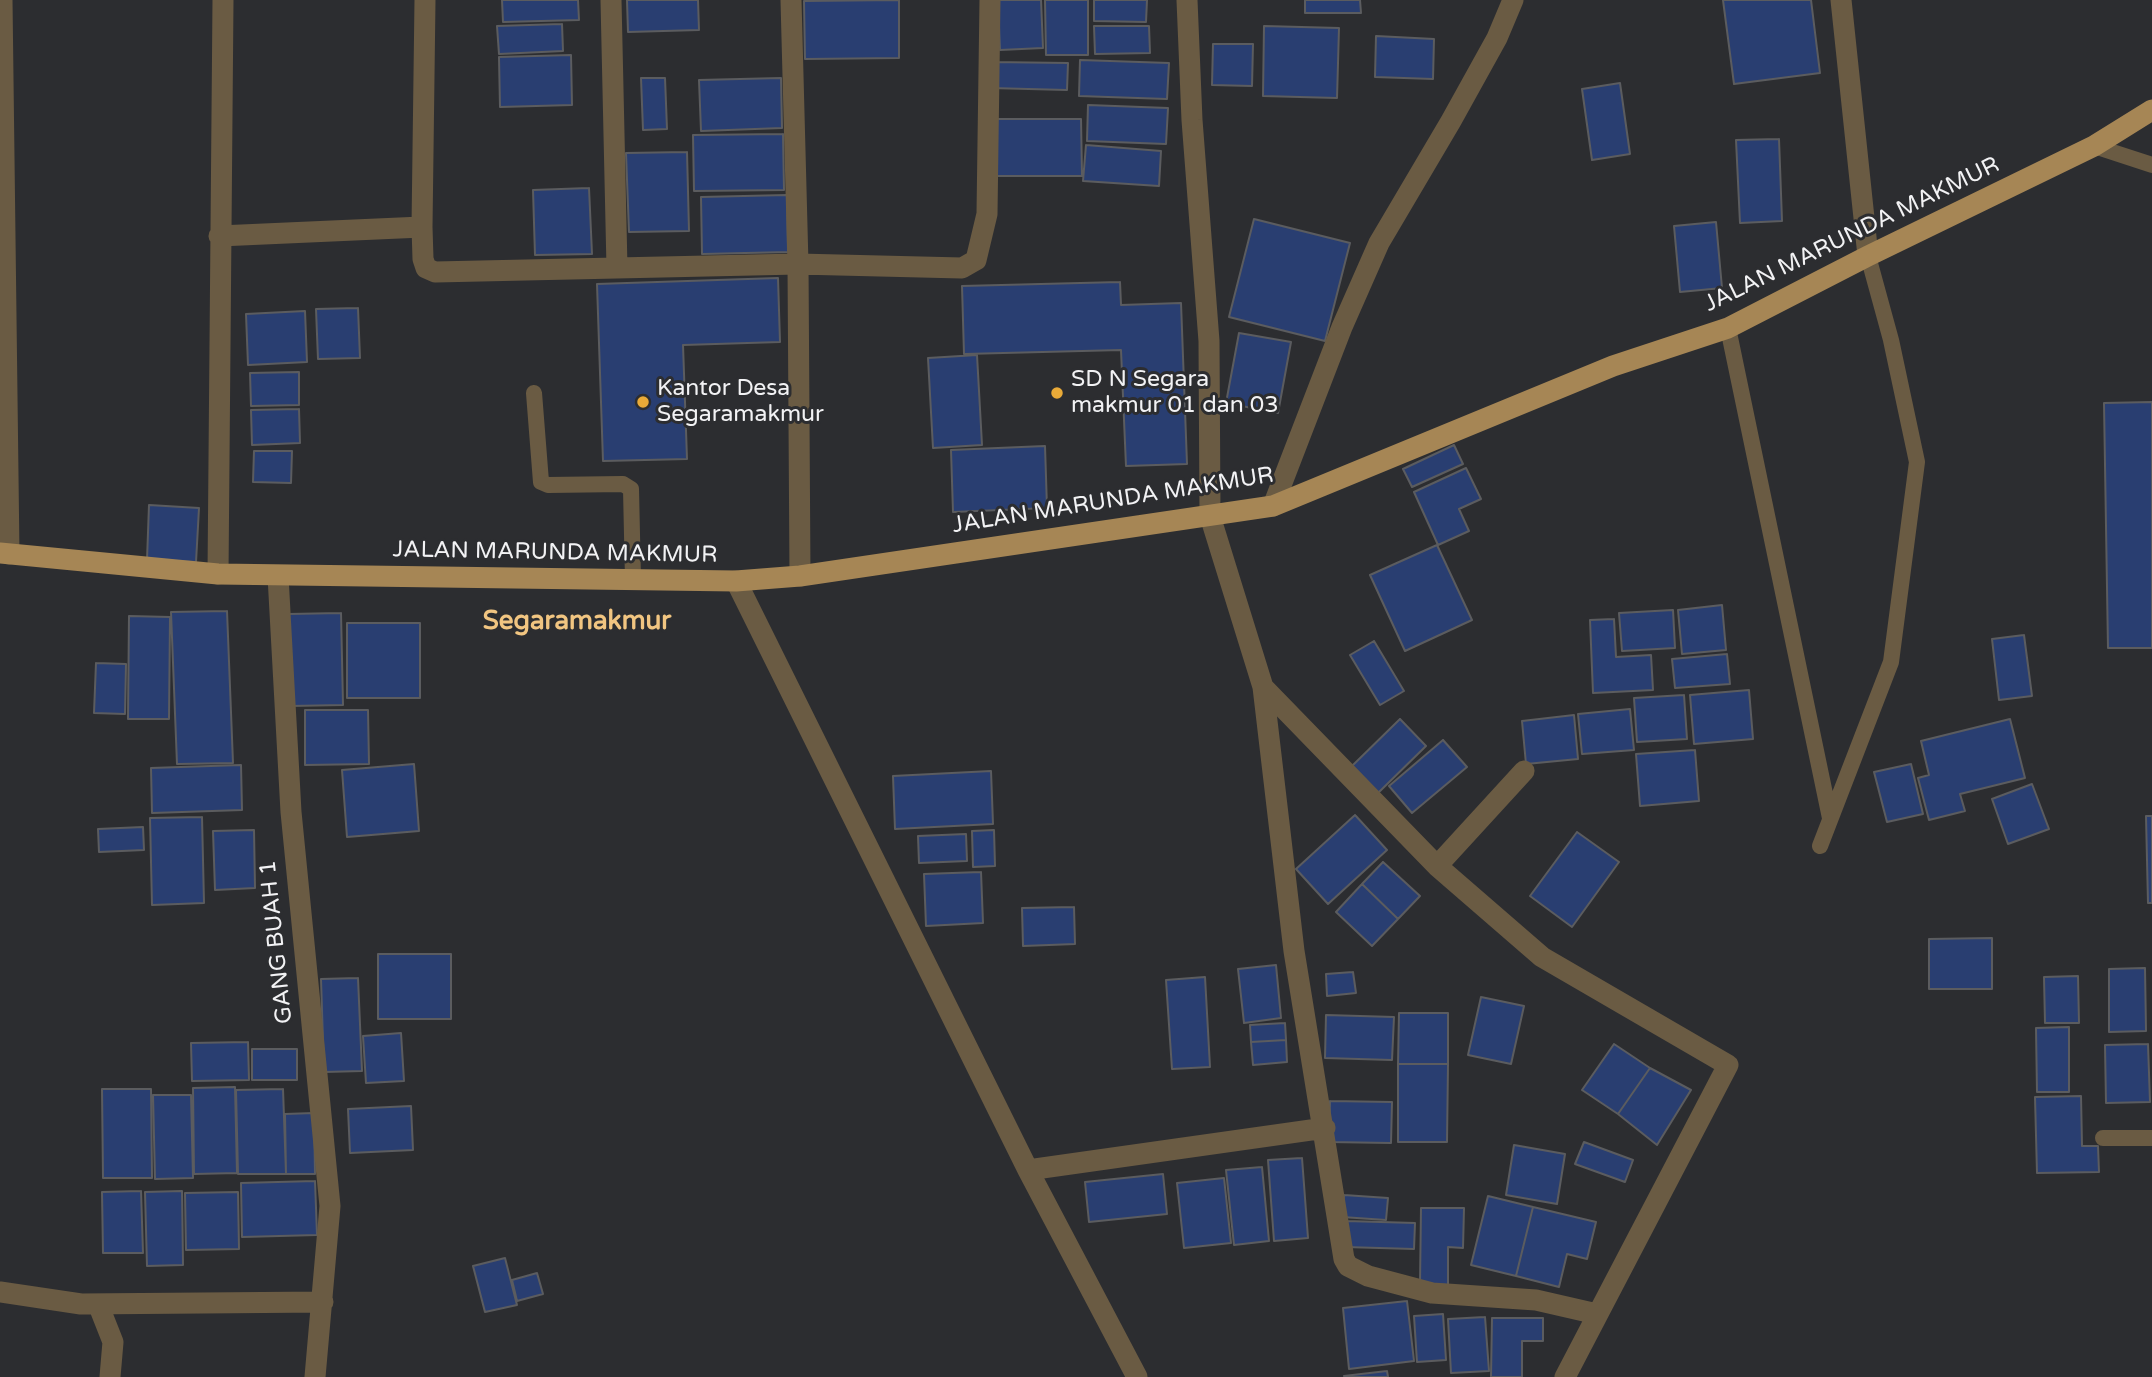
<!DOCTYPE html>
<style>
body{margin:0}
canvas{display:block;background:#2c2d30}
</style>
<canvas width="2152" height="1377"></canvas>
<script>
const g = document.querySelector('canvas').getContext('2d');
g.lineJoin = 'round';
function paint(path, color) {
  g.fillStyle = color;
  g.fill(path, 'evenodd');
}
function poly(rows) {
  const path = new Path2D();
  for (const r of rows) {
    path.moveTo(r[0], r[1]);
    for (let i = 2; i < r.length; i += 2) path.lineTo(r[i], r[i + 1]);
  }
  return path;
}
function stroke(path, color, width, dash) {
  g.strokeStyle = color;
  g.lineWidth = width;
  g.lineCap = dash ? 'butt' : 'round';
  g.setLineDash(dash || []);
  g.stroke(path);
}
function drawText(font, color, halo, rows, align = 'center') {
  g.font = font + ' "Varela Round",sans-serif';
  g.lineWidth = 6;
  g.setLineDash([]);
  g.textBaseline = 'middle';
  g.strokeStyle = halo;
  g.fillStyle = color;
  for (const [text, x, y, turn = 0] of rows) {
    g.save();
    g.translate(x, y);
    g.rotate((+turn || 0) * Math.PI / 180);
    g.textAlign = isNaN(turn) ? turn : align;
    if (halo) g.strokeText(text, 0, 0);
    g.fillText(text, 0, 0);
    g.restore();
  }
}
const building = poly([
 [502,0,578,0,579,20,503,22,502,0],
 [627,0,698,0,699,30,628,32,627,0],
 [899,0,899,58,805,59,804,1,899,0],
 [998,0,1041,0,1043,48,1000,50,998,0],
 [1045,0,1088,0,1088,55,1046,55,1045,0],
 [1094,0,1147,0,1146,22,1094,21,1094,0],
 [1305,0,1360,0,1361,13,1305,13,1305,0],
 [1723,0,1811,0,1820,73,1734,84,1723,0],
 [562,24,563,51,499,54,497,26,562,24],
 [1094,26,1149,26,1150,53,1095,54,1094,26],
 [1264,26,1339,28,1337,98,1263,96,1264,26],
 [1376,36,1434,39,1433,79,1375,77,1376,36],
 [1213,44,1253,44,1252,86,1212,85,1213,44],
 [571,55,572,105,500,107,499,57,571,55],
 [1080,60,1169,63,1167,99,1079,96,1080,60],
 [991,62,1068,63,1067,90,990,88,991,62],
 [641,78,665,78,667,129,643,130,641,78],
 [781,78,782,128,701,131,699,80,781,78],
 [1620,83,1630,154,1592,160,1582,89,1620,83],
 [1088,105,1168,108,1166,144,1087,141,1088,105],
 [989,119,1081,119,1082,176,990,176,989,119],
 [783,134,784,190,694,191,693,135,783,134],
 [1779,139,1782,221,1740,223,1736,140,1779,139],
 [1086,145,1161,151,1159,186,1083,181,1086,145],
 [687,152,689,231,629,232,626,153,687,152],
 [589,188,592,254,535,255,533,190,589,188],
 [787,195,788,252,702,254,701,197,787,195],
 [1254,219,1350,243,1325,341,1229,317,1254,219],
 [1716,222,1722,288,1680,292,1674,226,1716,222],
 [778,278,780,342,683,345,687,459,603,461,597,284,778,278],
 [1120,282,1121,305,1181,303,1187,464,1126,466,1121,350,964,354,962,286,1120,282],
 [358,308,360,358,318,359,316,309,358,308],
 [305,311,307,362,248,365,246,314,305,311],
 [1239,333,1291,342,1278,413,1226,403,1239,333],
 [977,355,982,445,933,448,928,358,977,355],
 [299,372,299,405,251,406,250,373,299,372],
 [2152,402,2152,648,2108,648,2104,403,2152,402],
 [299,409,300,443,252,445,251,410,299,409],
 [1454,445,1463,464,1412,487,1403,469,1454,445],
 [1045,446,1047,508,953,512,951,450,1045,446],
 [254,451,292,451,291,483,253,482,254,451],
 [1466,468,1481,499,1459,509,1469,531,1438,545,1414,492,1466,468],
 [149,505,199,508,196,562,147,560,149,505],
 [1437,545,1472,620,1405,651,1370,575,1437,545],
 [1722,605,1726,650,1682,654,1678,610,1722,605],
 [1673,610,1675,648,1622,651,1619,613,1673,610],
 [227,611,233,763,177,764,171,612,227,611],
 [341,613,343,705,290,706,289,614,341,613],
 [129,616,170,617,169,719,128,719,129,616],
 [1614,619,1616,657,1651,655,1653,690,1593,693,1590,620,1614,619],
 [347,623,420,623,420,698,347,698,347,623],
 [2024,635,2032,696,1999,700,1992,639,2024,635],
 [1374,641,1404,691,1380,705,1350,655,1374,641],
 [1727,654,1730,684,1675,688,1672,659,1727,654],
 [96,663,126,664,125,714,94,713,96,663],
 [1749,690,1753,739,1694,744,1690,695,1749,690],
 [1684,695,1687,739,1637,742,1634,698,1684,695],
 [1630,709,1634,750,1582,754,1578,714,1630,709],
 [305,710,368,710,369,764,305,765,305,710],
 [1574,715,1578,759,1526,764,1522,721,1574,715],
 [1400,719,1426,746,1378,793,1352,766,1400,719],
 [2010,719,2025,778,1960,794,1965,811,1929,820,1918,778,1929,775,1921,741,2010,719],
 [1443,740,1467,767,1412,813,1389,786,1443,740],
 [1695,750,1699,801,1640,806,1636,754,1695,750],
 [414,764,419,831,347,837,342,770,414,764],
 [1911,764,1923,814,1887,822,1874,772,1911,764],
 [241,765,242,810,152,813,151,768,241,765],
 [991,771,993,824,895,829,893,776,991,771],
 [2032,784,2049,829,2008,844,1992,799,2032,784],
 [1355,815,1387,850,1328,904,1296,869,1355,815],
 [2146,816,2152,816,2152,903,2148,903,2146,816],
 [202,817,204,903,152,905,150,818,202,817],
 [143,827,144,850,99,852,98,829,143,827],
 [254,830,255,888,215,890,213,831,254,830],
 [994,830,995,866,973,867,972,831,994,830],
 [1577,832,1619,862,1572,927,1530,896,1577,832],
 [966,834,967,861,919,863,918,836,966,834],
 [1383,862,1420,896,1398,919,1362,884,1383,862],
 [981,872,983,923,926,926,924,874,981,872],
 [1362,884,1398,919,1372,946,1336,912,1362,884],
 [1074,907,1075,944,1023,946,1022,908,1074,907],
 [1992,938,1992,989,1929,989,1929,939,1992,938],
 [378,954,451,954,451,1019,378,1019,378,954],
 [1276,965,1281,1018,1244,1023,1238,969,1276,965],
 [2145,968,2146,1031,2109,1032,2109,969,2145,968],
 [1353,972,1356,993,1327,996,1326,974,1353,972],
 [2078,976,2079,1023,2045,1023,2044,977,2078,976],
 [1205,977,1210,1067,1172,1069,1166,980,1205,977],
 [358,978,362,1071,324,1072,321,979,358,978],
 [1481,997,1524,1006,1511,1064,1468,1055,1481,997],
 [1399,1013,1448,1013,1448,1064,1398,1064,1399,1013],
 [1326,1015,1394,1017,1392,1060,1325,1058,1326,1015],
 [1285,1023,1286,1040,1251,1042,1250,1025,1285,1023],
 [2069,1027,2069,1092,2037,1092,2036,1028,2069,1027],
 [401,1033,404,1081,366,1083,363,1036,401,1033],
 [1286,1040,1287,1062,1253,1065,1251,1042,1286,1040],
 [248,1042,249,1080,192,1081,191,1043,248,1042],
 [1614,1044,1650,1068,1618,1114,1582,1090,1614,1044],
 [2148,1044,2150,1102,2106,1103,2105,1045,2148,1044],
 [252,1049,297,1049,297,1080,252,1080,252,1049],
 [1398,1064,1448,1064,1447,1142,1398,1142,1398,1064],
 [1650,1068,1691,1090,1657,1145,1618,1114,1650,1068],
 [235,1087,237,1173,194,1174,193,1088,235,1087],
 [102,1089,151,1089,152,1178,103,1178,102,1089],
 [283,1089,286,1174,238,1174,236,1090,283,1089],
 [153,1095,191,1095,193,1178,155,1179,153,1095],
 [2081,1096,2082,1146,2098,1146,2099,1172,2037,1173,2035,1097,2081,1096],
 [1330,1101,1392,1102,1391,1143,1329,1142,1330,1101],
 [411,1106,413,1150,350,1153,348,1109,411,1106],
 [314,1113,315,1174,286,1174,285,1114,314,1113],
 [1584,1142,1633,1160,1625,1182,1575,1164,1584,1142],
 [1514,1145,1565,1154,1557,1204,1506,1195,1514,1145],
 [1302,1158,1308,1238,1274,1241,1268,1160,1302,1158],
 [1262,1167,1269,1241,1234,1245,1226,1170,1262,1167],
 [1163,1174,1167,1214,1089,1222,1085,1182,1163,1174],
 [1224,1178,1231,1243,1184,1248,1177,1183,1224,1178],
 [315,1181,317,1235,242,1237,241,1183,315,1181],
 [141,1191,143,1253,103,1253,102,1192,141,1191],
 [182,1191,183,1265,147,1266,145,1192,182,1191],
 [238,1192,239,1249,186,1250,185,1193,238,1192],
 [1344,1195,1388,1198,1386,1220,1342,1217,1344,1195],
 [1488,1196,1533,1207,1516,1276,1471,1265,1488,1196],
 [1533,1207,1596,1222,1587,1259,1567,1254,1559,1287,1516,1276,1533,1207],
 [1421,1208,1464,1208,1463,1248,1448,1247,1448,1285,1420,1284,1421,1208],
 [1346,1221,1415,1223,1414,1249,1345,1247,1346,1221],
 [505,1258,517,1305,485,1312,473,1266,505,1258],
 [537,1273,543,1294,517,1301,512,1280,537,1273],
 [1407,1301,1414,1361,1349,1369,1343,1308,1407,1301],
 [1443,1314,1446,1360,1417,1362,1414,1316,1443,1314],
 [1485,1317,1489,1371,1451,1373,1448,1319,1485,1317],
 [1492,1318,1543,1318,1543,1341,1522,1341,1522,1377,1491,1377,1492,1318],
 [1387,1371,1388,1377,1345,1377,1344,1376,1387,1371]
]);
const service = poly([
 [2094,146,2152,165],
 [1728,328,1830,818],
 [534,393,541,482,548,485,623,484,631,489,633,580],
 [1820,846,1891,662,1917,462,1891,340,1868,256],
 [2103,1138,2152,1138]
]);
const minor = poly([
 [2,0,9,554],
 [611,0,617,268],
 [791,0,798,264,800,576],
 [1187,0,1192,120,1209,341,1210,516,1263,687,1294,951,1344,1259,1348,1266,1368,1276,1432,1293,1536,1300,1597,1314],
 [1841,0,1868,256],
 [422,227,425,0],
 [219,236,422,227,423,259,426,268,435,272,798,264,962,268,976,260,987,214,990,0],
 [1273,506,1342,327,1379,243,1451,121,1497,38,1513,0],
 [218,574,223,0],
 [278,576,291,812,330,1206,315,1377],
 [736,581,1028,1170,1137,1377],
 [1263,687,1437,866,1542,957,1728,1065,1565,1377],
 [1437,866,1524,771],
 [1028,1170,1325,1128],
 [0,1292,81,1304,323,1302],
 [98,1304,113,1342,110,1377]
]);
const primary = poly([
 [0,553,218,574,736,581,800,576,1273,506,1613,366,1728,328,1868,256,2094,146,2152,110]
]);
const markers = [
 [1057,393,7,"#e9aa38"],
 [643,402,7,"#e9aa38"]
];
const streetNames = [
 ["JALAN MARUNDA MAKMUR",1852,235,-26],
 ["JALAN MARUNDA MAKMUR",1113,501,-9],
 ["JALAN MARUNDA MAKMUR",555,553,1],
 ["GANG BUAH 1",277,942,-96]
];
const poiNames = [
 ["SD N Segara",1071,380],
 ["makmur 01 dan 03",1071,406],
 ["Kantor Desa",657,389],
 ["Segaramakmur",657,415]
];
const quarterNames = [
 ["Segaramakmur",577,622]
];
paint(building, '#293e71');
stroke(building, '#5b5c5f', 2);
stroke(service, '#6a5b43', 16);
stroke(minor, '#6a5b43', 21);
stroke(primary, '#a68655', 21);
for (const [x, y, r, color] of markers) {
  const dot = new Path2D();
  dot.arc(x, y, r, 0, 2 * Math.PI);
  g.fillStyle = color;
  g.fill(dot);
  stroke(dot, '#2c2d30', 2.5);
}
drawText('23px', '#f2f2f4', '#2c2d30', streetNames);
drawText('23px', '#f2f2f4', '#2c2d30', poiNames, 'left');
drawText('bold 26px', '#f1c581', '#2c2d30', quarterNames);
</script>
